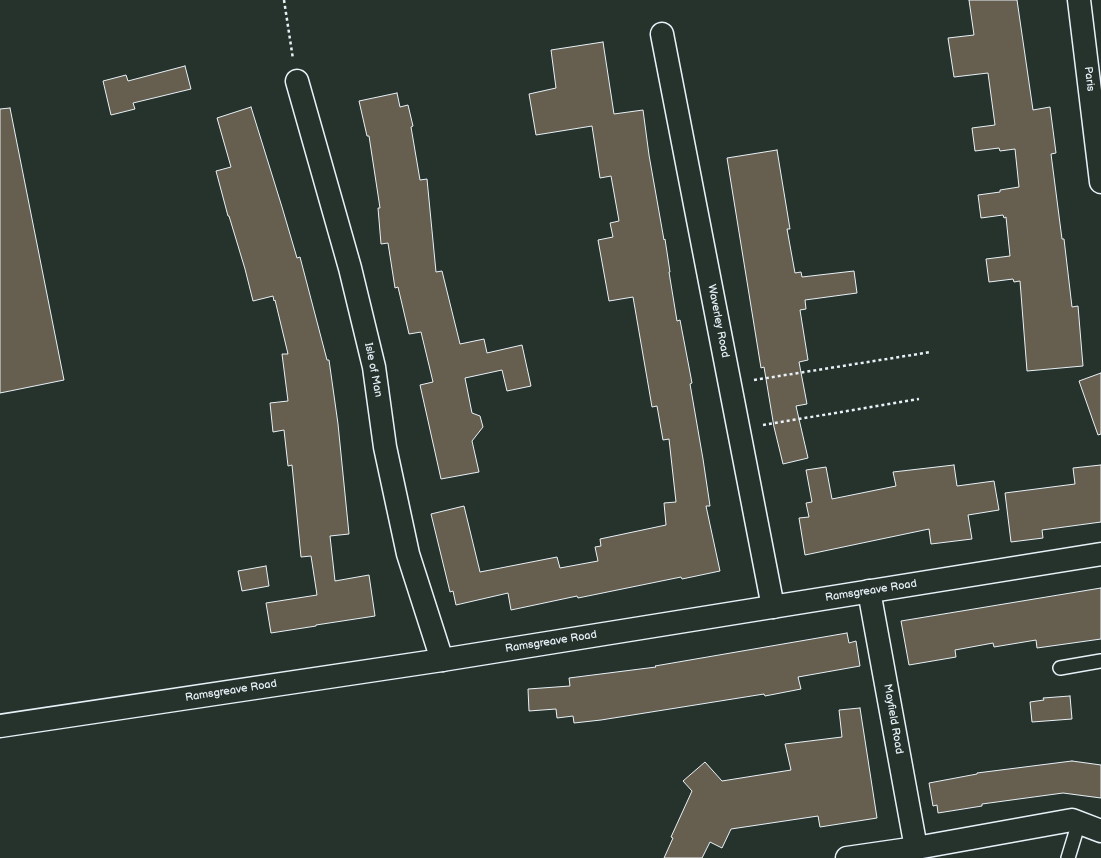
<!DOCTYPE html>
<style>
body{margin:0}
canvas{display:block;background:#26332d}
</style>
<canvas width="1101" height="858"></canvas>
<script>
const g = document.querySelector('canvas').getContext('2d');
g.lineJoin = 'round';
function paint(path, color) {
  g.fillStyle = color;
  g.fill(path, 'evenodd');
}
function poly(rows) {
  const path = new Path2D();
  for (const r of rows) {
    path.moveTo(r[0], r[1]);
    for (let i = 2; i < r.length; i += 2) path.lineTo(r[i], r[i + 1]);
  }
  return path;
}
function stroke(path, color, width, dash) {
  g.strokeStyle = color;
  g.lineWidth = width;
  g.lineCap = dash ? 'butt' : 'round';
  g.setLineDash(dash || []);
  g.stroke(path);
}
function drawText(font, color, halo, rows, align = 'center') {
  g.font = font + ' "Balsamiq Sans",sans-serif';
  g.lineWidth = 3;
  g.setLineDash([]);
  g.textBaseline = 'middle';
  g.strokeStyle = halo;
  g.fillStyle = color;
  for (const [text, x, y, turn = 0] of rows) {
    g.save();
    g.translate(x, y);
    g.rotate((+turn || 0) * Math.PI / 180);
    g.textAlign = isNaN(turn) ? turn : align;
    if (halo) g.strokeText(text, 0, 0);
    g.fillText(text, 0, 0);
    g.restore();
  }
}
const building = poly([
 [969,0,1017,0,1033,110,1050,107,1056,153,1051,154,1062,239,1064,239,1072,307,1078,306,1083,366,1027,371,1020,281,1014,282,1013,279,989,282,986,259,1010,256,1006,217,1004,218,1003,215,981,218,978,195,1000,192,1000,190,1019,187,1015,149,1000,151,999,148,975,151,972,128,995,125,988,73,954,77,948,38,974,35,969,0],
 [603,42,614,114,643,110,649,155,664,240,665,239,670,272,669,272,677,321,680,320,692,383,690,384,703,459,710,506,706,506,720,571,682,579,681,577,578,598,577,596,511,610,508,593,456,605,453,591,450,592,431,514,464,506,480,572,557,557,560,568,598,561,595,547,601,546,600,539,666,525,664,503,676,502,669,439,663,440,657,406,652,407,633,297,609,301,598,240,613,237,610,223,619,221,611,176,600,178,592,126,536,135,529,94,556,88,551,50,603,42],
 [185,66,191,89,133,103,135,109,111,115,103,81,126,75,128,81,185,66],
 [397,93,400,107,408,105,413,126,411,127,420,180,427,179,436,272,442,271,460,344,484,339,487,353,522,345,531,386,507,391,502,370,465,378,472,413,480,416,483,427,472,441,479,472,441,479,420,385,433,382,421,332,409,334,398,287,395,288,388,243,381,244,378,208,380,208,369,136,367,136,359,101,397,93],
 [251,107,282,207,297,258,300,257,327,360,329,360,338,424,349,534,330,536,335,581,369,575,375,616,316,625,316,626,271,633,266,603,317,595,311,556,301,557,292,465,288,466,284,430,273,432,270,403,288,401,282,354,288,354,275,300,274,301,273,296,253,301,245,269,229,216,228,216,216,171,231,167,217,118,251,107],
 [10,108,64,380,0,393,0,109,10,108],
 [777,150,790,229,787,229,795,273,801,272,802,277,854,271,857,293,805,300,806,309,800,310,808,360,799,362,807,404,796,406,808,458,783,464,774,427,764,367,761,368,727,158,777,150],
 [1101,373,1101,434,1098,435,1079,381,1101,373],
 [954,465,957,486,994,481,999,510,968,515,972,539,931,544,929,529,805,555,799,518,809,517,806,503,812,502,806,470,826,467,832,499,896,486,893,472,954,465],
 [1101,465,1101,522,1042,530,1043,538,1011,542,1005,493,1075,484,1073,468,1101,465],
 [266,566,269,586,242,591,238,571,266,566],
 [1101,588,1101,639,1037,648,1036,640,994,647,993,643,955,650,956,657,909,665,901,621,1101,588],
 [847,633,849,643,856,641,860,666,798,677,801,689,765,696,764,694,601,720,574,723,573,716,557,718,556,709,529,711,528,689,570,686,569,678,656,667,655,666,847,633],
 [1070,696,1072,719,1032,722,1030,702,1044,700,1043,698,1070,696],
 [860,708,877,818,820,827,818,816,731,829,722,848,710,842,702,858,664,858,673,838,671,837,692,791,683,781,705,762,722,781,791,770,785,744,842,737,839,710,860,708],
 [1072,761,1101,765,1101,798,1063,793,982,804,982,806,938,813,937,805,933,806,929,783,977,774,977,773,1072,761]
]);
const path = poly([
 [284,0,293,59],
 [754,380,931,352],
 [763,425,919,399]
]);
const service = poly([
 [1060,668,1101,661],
 [1068,858,1079,822]
]);
const minor = poly([
 [1079,0,1101,182],
 [662,34,773,607],
 [297,81,350,268,374,367,385,447,408,554,442,660],
 [869,591,916,848],
 [847,858,916,848,1072,820,1101,831]
]);
const tertiary = poly([
 [0,726,442,660,1101,554]
]);
const streetNames = [
 ["Paris",1089,79,83],
 ["Waverley Road",718,321,79],
 ["Isle of Man",373,370,79],
 ["Ramsgreave Road",871,591,-9],
 ["Ramsgreave Road",551,642,-9],
 ["Ramsgreave Road",231,691,-9],
 ["Mayfield Road",893,719,80]
];
paint(building, '#665f4f');
stroke(building, '#e8f1f8', 1);
stroke(service, '#e8f1f8', 16);
stroke(minor, '#e8f1f8', 25);
stroke(tertiary, '#e8f1f8', 25);
stroke(path, '#e8f1f8', 2.5, [3, 3]);
stroke(service, '#26332d', 13);
stroke(minor, '#26332d', 22);
stroke(tertiary, '#26332d', 22);
drawText('11px', '#e8f1f8', '#26332d', streetNames);
</script>
